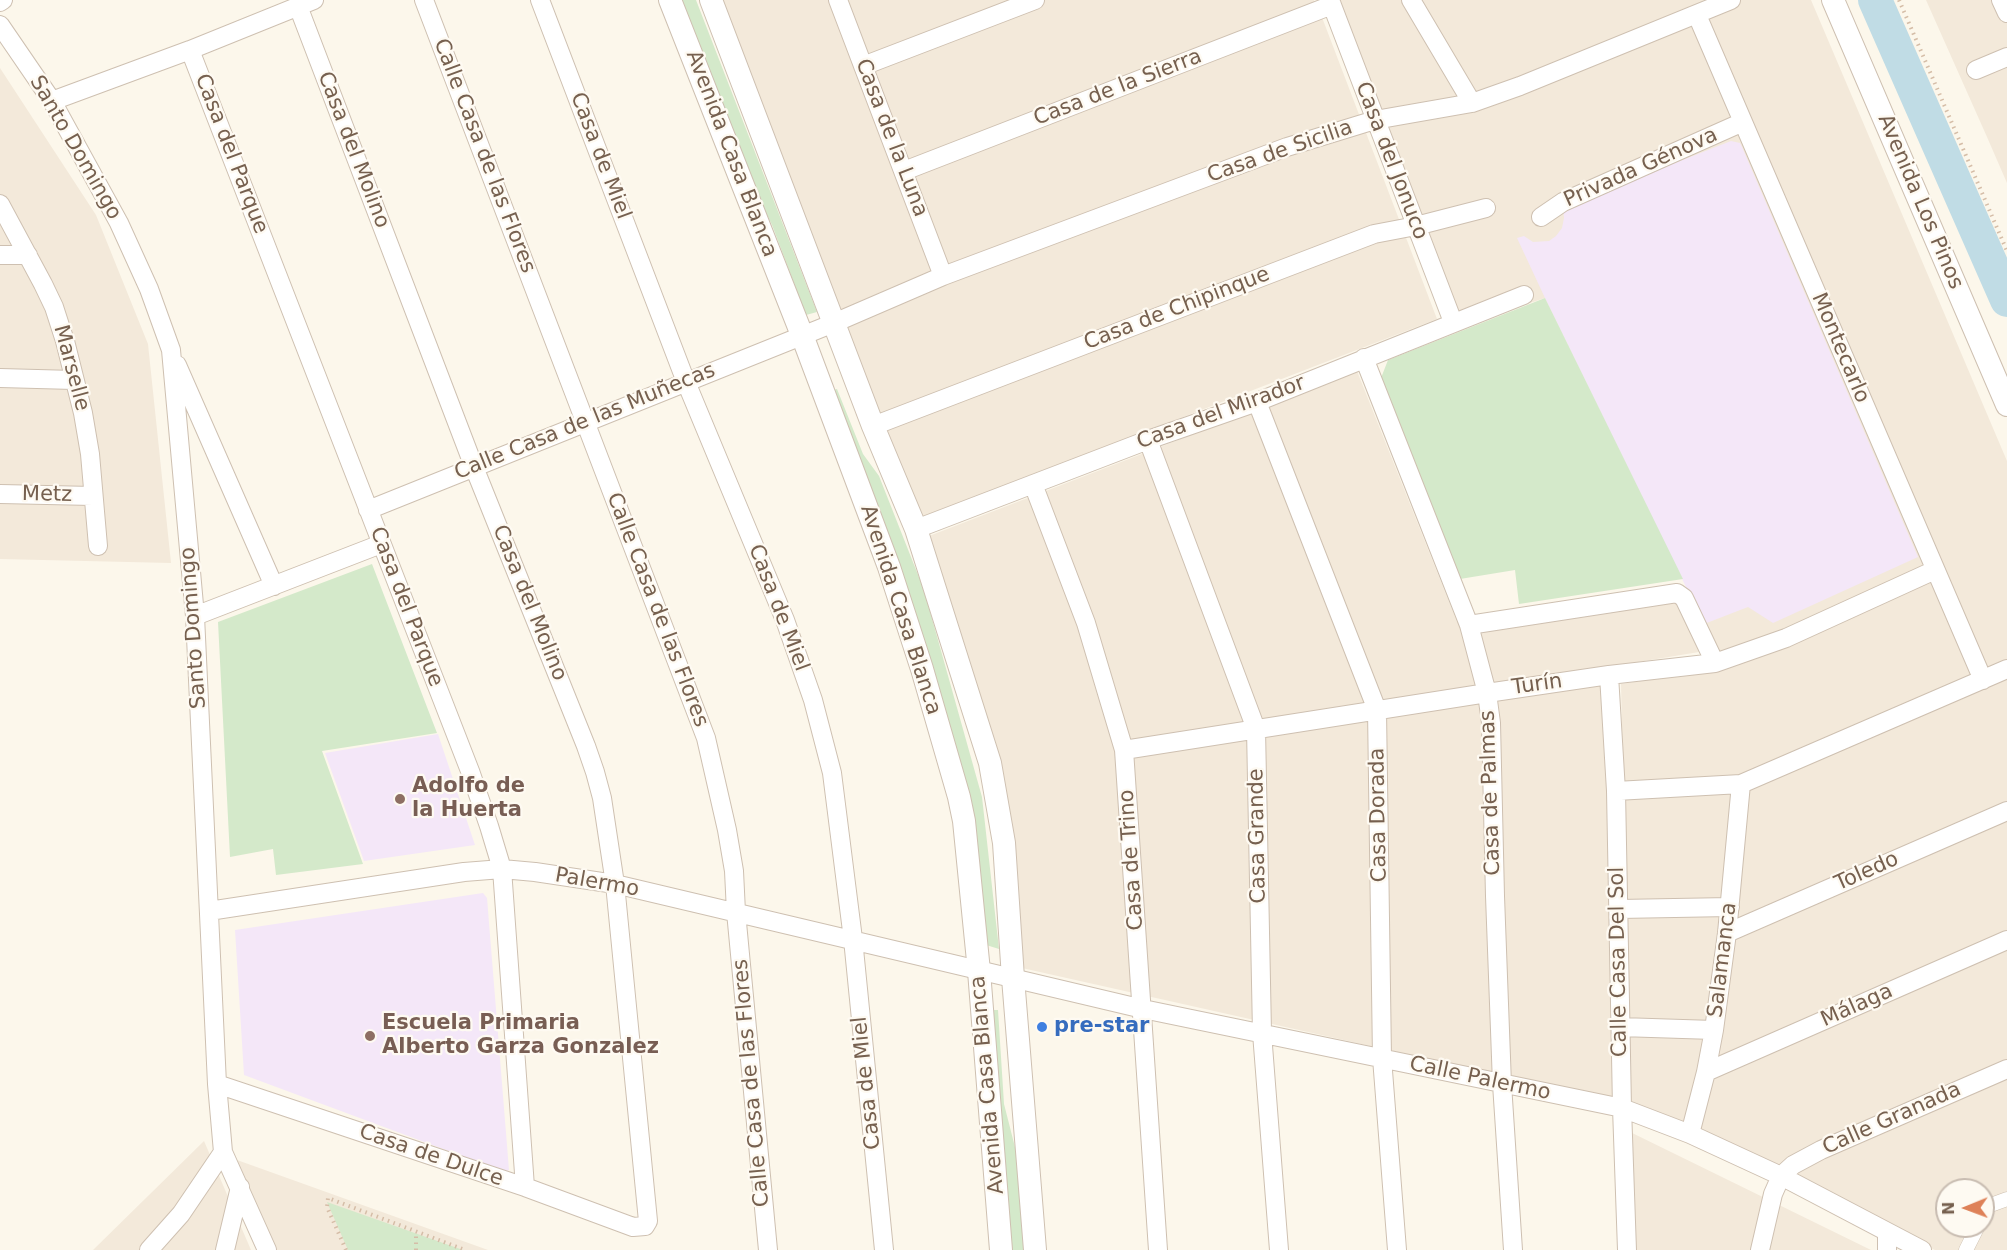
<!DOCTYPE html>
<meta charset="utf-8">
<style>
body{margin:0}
#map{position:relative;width:2007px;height:1250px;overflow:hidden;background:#fcf7eb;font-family:"DejaVu Sans",sans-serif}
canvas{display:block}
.north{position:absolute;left:1935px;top:1178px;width:60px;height:60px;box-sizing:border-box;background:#fefaf2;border:2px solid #c8bcb1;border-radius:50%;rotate:269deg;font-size:16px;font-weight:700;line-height:24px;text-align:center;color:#76604f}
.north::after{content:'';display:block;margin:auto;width:21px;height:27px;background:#de8158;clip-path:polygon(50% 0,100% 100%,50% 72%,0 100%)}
</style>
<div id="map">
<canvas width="2007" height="1250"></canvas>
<div class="north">N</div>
</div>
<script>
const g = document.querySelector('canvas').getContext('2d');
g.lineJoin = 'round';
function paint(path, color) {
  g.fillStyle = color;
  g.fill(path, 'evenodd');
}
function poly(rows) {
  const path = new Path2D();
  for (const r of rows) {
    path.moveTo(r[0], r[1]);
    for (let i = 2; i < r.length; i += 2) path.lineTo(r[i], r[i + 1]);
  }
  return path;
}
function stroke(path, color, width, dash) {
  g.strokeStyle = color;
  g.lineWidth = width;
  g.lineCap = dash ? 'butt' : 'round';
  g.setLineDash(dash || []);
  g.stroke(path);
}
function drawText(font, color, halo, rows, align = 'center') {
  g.font = font + ' "DejaVu Sans",sans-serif';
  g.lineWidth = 4.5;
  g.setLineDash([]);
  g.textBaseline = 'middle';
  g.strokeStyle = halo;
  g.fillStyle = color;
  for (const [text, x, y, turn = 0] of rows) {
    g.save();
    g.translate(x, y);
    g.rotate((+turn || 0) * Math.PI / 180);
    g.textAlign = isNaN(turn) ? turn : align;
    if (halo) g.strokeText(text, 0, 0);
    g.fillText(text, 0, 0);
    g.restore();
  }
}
const residential = poly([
 [719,0,1314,0,1323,20,1437,319,919,519],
 [1332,0,1811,0,2007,461,2007,1250,1935,1250,1631,1102,1621,684,1727,667,1545,298,1461,326],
 [1947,1190,1983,1190,1983,1226,1947,1226],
 [1926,0,2007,0,2007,183,1987,137],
 [0,68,96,215,148,344,171,563,0,559],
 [1357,371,1457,622,1671,587,1699,652,1614,666,1625,1103,1022,968,1004,779,929,536],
 [1624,1129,1871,1250,1631,1250],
 [204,1141,251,1250,93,1250],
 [237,1160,488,1250,277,1250]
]);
const education = poly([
 [1731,141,1740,143,1742,147,1918,557,1773,623,1748,607,1704,624,1545,298,1517,238,1524,236,1533,242,1549,241,1556,236,1562,228,1564,218,1563,207],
 [438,734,475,845,364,861,325,753],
 [483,893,487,898,509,1170,505,1172,244,1075,235,930]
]);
const green = poly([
 [678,0,696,0,817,312,806,315,772,225,740,161],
 [1545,298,1683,579,1519,604,1515,570,1460,579,1381,378,1388,360],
 [837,389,863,454,879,476,924,590,982,797,999,949,983,944,969,816,830,391],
 [372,564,437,733,322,751,363,864,276,875,273,849,230,857,218,622],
 [989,1010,998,1010,1004,1104,1018,1159,1025,1250,1008,1250],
 [327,1202,463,1250,348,1250]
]);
const river = poly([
 [1875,0,2007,300]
]);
const path = poly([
 [1899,0,2007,251],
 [346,1250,327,1207,328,1198,465,1250],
 [416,1250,416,1233]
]);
const pedestrian = poly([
 [1983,1216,1988,1206,2007,1199],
 [1966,1250,1978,1226]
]);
const minor = poly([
 [424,0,706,738,727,830,734,871,736,912,768,1250],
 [540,0,686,382,785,620,813,700,832,773,853,939,884,1250],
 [838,0,943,276],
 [1330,0,1453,322],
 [1411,0,1472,103],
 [2001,0,2007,13],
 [0,2,3,0],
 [1697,15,1983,680],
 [0,25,52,101,119,223,149,289,171,350,195,616,217,1084,223,1152,181,1214,149,1250],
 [190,50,470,771,489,826,502,869,525,1187],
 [863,66,1035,0],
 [1976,70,2007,57],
 [52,101,190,50,314,0],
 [904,171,1332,5],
 [0,204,43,284,54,307,65,341,83,413,90,454,98,546],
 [1541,217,1563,202,1743,122],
 [0,255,28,255],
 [1364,358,1469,625,1487,693,1491,723,1495,896,1502,1084,1513,1250],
 [177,365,274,586],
 [0,378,74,380],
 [1257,402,1377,710,1382,1058,1397,1250],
 [873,426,1374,234,1416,226,1486,208],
 [1148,440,1256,729,1262,1033,1279,1250],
 [1033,484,1086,623,1124,750,1158,1250],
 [0,494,93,496],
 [368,510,834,323,943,276,1287,147,1375,120,1472,103,1520,86,1731,0],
 [916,529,1148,440,1257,402,1524,295],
 [195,616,381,544],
 [1469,625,1677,593,1684,598,1715,663],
 [1609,675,1616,791,1622,1108,1627,1250],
 [1124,750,1487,693,1609,675,1715,663,1786,638,1935,570],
 [1616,791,1741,784,2007,669],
 [1619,909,1730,907],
 [209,911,464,872,502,869,535,872,615,884,1143,1009,1622,1108,1690,1134,1781,1176,1922,1250],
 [1727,933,2007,811],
 [1620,1027,1714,1030],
 [1706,1072,2007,940],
 [217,1084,525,1187,633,1227,645,1226,648,1221,615,884,602,798,595,772,586,746,474,467,298,6],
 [1690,1134,1706,1072,1714,1030,1727,933,1741,784],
 [223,1152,267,1250],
 [1887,1232,1887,1250],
 [225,1250,240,1187],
 [1760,1250,1773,1194,1781,1176,1793,1165,1821,1150,2007,1069]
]);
const tertiary = poly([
 [670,0,802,335,889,567,922,669,959,797,964,821,979,971,1001,1250],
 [711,0,873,426,916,529,990,763,1004,843,1013,978,1035,1250],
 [1833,0,2007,405]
]);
const markers = [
 [400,799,6,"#8d6e63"],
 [1042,1027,6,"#3f7fe0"],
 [370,1036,6,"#8d6e63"]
];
const streetNames = [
 ["Casa de la Sierra",1118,88,-21],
 ["Casa de la Luna",891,138,69],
 ["Santo Domingo",75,148,60],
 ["Casa del Molino",353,150,69],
 ["Casa de Sicilia",1280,152,-19],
 ["Casa del Parque",231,154,69],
 ["Avenida Casa Blanca",731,154,69],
 ["Calle Casa de las Flores",484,156,69],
 ["Casa de Miel",600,156,69],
 ["Casa del Jonuco",1391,161,69],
 ["Privada Génova",1641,168,-24],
 ["Avenida Los Pinos",1920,202,67],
 ["Casa de Chipinque",1177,309,-21],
 ["Montecarlo",1840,348,67],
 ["Marselle",71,368,75],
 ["Casa del Mirador",1221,413,-20],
 ["Calle Casa de las Muñecas",585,422,-22],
 ["Metz",47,495,1],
 ["Casa del Molino",529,603,68],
 ["Casa del Parque",406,607,69],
 ["Casa de Miel",778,608,69],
 ["Calle Casa de las Flores",657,610,69],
 ["Avenida Casa Blanca",900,610,72],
 ["Santo Domingo",194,628,-94],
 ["Turín",1537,685,-8],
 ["Casa de Palmas",1491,793,-92],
 ["Casa Dorada",1379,815,-91],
 ["Casa Grande",1258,836,-91],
 ["Casa de Trino",1132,860,-94],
 ["Toledo",1867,872,-24],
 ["Palermo",597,883,10],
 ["Salamanca",1723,960,-83],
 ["Calle Casa Del Sol",1619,962,-91],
 ["Málaga",1857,1006,-24],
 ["Calle Palermo",1480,1079,12],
 ["Calle Casa de las Flores",752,1083,-95],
 ["Casa de Miel",867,1083,-96],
 ["Avenida Casa Blanca",988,1085,-95],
 ["Calle Granada",1892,1119,-24],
 ["Casa de Dulce",431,1156,19]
];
const educationNames = [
 ["Adolfo de",412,787],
 ["la Huerta",412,811],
 ["Escuela Primaria",382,1024],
 ["Alberto Garza Gonzalez",382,1048]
];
const shopNames = [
 ["pre-star",1054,1027]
];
paint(residential, '#f3e9da');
paint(education, '#f4e7f8');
paint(green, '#d4e9ca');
stroke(river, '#c0dce5', 34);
stroke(pedestrian, '#cec0b1', 15);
stroke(minor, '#cec0b1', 20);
stroke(tertiary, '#cec0b1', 24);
stroke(path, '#d5bda7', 4, [1.5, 4.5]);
stroke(pedestrian, '#fff', 14);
stroke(minor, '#fff', 18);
stroke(tertiary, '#fff', 22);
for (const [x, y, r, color] of markers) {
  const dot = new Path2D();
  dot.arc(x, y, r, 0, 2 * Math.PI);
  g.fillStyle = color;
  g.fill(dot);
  stroke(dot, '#fefaf2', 2);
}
drawText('21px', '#76604f', '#fefaf2', streetNames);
drawText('bold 21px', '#785e54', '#fefaf2', educationNames, 'left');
drawText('bold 21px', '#366cbe', '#fefaf2', shopNames, 'left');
</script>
